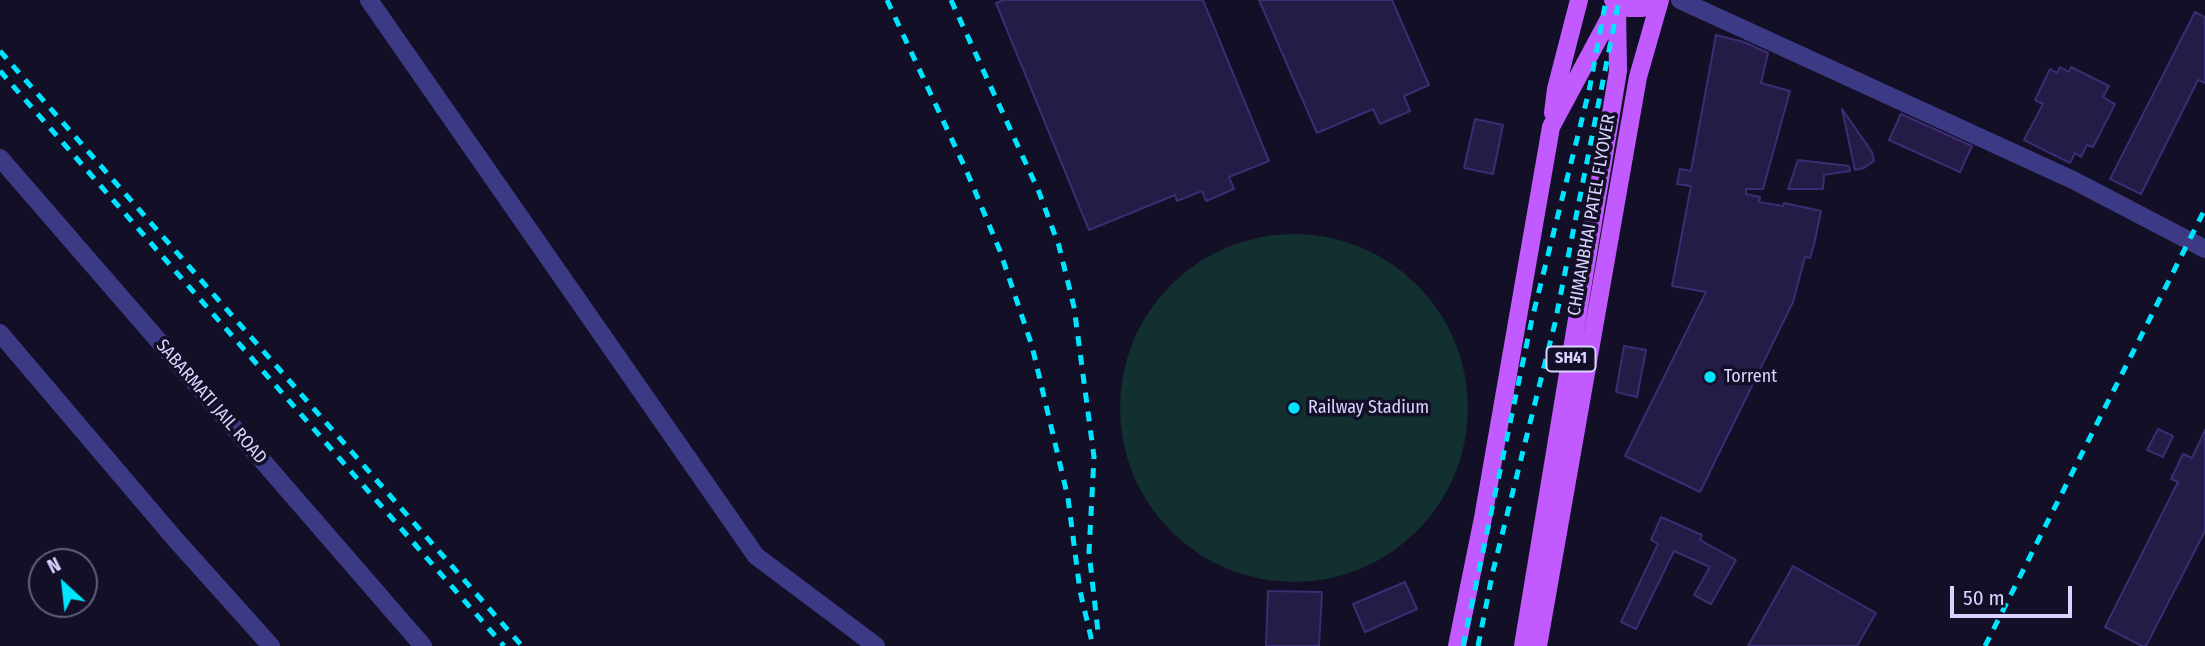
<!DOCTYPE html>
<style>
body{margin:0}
#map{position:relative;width:2205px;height:646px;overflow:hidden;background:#130f26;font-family:"Fira Sans Condensed",sans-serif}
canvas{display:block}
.north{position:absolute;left:28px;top:548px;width:70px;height:70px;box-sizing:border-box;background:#130f26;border:2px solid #625e7d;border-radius:50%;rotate:333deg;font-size:19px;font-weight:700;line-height:28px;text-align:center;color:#d9d4ff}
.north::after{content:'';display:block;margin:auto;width:24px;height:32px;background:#00e5ff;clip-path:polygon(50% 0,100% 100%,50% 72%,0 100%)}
.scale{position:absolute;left:1950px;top:586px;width:122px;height:32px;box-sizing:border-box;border:4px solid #d9d4ff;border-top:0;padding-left:9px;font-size:21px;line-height:24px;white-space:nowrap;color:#d9d4ff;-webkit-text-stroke:5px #130f26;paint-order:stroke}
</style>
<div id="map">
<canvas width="2205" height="646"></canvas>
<div class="north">N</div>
<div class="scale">50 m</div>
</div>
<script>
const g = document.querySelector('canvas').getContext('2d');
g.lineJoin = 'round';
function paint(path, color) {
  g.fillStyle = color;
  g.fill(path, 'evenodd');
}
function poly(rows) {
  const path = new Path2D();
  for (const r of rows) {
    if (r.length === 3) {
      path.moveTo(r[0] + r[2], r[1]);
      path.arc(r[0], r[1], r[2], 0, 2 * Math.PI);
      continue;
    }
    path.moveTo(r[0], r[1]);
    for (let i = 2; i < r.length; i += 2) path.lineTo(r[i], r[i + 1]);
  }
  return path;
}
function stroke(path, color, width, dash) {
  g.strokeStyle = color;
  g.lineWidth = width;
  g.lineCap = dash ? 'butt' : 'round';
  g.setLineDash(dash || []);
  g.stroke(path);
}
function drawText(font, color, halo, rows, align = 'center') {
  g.font = font + ' "Fira Sans Condensed",sans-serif';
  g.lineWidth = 7;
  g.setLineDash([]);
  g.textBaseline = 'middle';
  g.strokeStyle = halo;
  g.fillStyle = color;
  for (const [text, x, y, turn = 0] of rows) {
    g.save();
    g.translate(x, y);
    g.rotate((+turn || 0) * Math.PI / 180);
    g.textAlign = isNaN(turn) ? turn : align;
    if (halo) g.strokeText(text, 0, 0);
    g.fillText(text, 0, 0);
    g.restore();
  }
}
const green = poly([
 [1294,408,174]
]);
const building = poly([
 [1004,0,1203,0,1269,161,1229,177,1234,189,1206,201,1202,191,1177,201,1175,195,1089,230,996,3,1004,0],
 [1259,0,1392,0,1429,85,1404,96,1410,111,1380,124,1373,109,1317,133,1259,0],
 [2195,12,2205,17,2205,83,2198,80,2141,194,2110,179,2195,12],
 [1716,35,1744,42,1768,53,1761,83,1790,91,1763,189,1746,189,1746,194,1760,197,1759,202,1783,206,1784,203,1821,211,1814,245,1810,258,1805,257,1793,302,1700,492,1625,456,1706,292,1672,286,1691,186,1677,184,1680,169,1691,171,1716,35],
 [2060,67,2069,72,2071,67,2109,86,2103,97,2115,104,2093,147,2087,145,2081,157,2075,153,2070,163,2024,140,2043,104,2035,100,2050,69,2057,73,2060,67],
 [1842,109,1872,152,1874,161,1864,168,1855,170,1842,109],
 [1901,114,1972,146,1960,172,1889,140,1901,114],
 [1475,119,1503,125,1493,174,1464,168,1475,119],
 [1798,160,1849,166,1850,171,1824,175,1823,189,1788,189,1798,160],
 [1624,346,1646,350,1637,397,1616,392,1624,346],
 [2158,429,2173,436,2163,457,2147,450,2158,429],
 [2205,430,2205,531,2146,646,2142,646,2105,627,2178,482,2171,479,2183,454,2192,458,2205,430],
 [1661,517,1702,535,1700,540,1736,560,1711,604,1694,595,1710,567,1674,551,1636,629,1621,622,1658,544,1651,540,1661,517],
 [1793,566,1876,613,1857,646,1748,646,1793,566],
 [1405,582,1417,609,1365,632,1353,604,1405,582],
 [1268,591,1322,592,1319,646,1266,646,1268,591]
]);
const minor = poly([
 [369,0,756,556,876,646],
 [1680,0,2073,180,2205,249],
 [0,158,423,646],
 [0,333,175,539,271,646]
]);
const major = poly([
 [1613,0,1617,4,1629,8,1642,8,1655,0],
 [1553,113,1556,89,1579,0],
 [1457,646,1483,518,1551,127,1617,4],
 [1523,646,1618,71,1617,6],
 [1538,646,1638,77,1660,0]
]);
const rail = poly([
 [887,0,967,172,1000,251,1032,346,1068,498,1080,591,1093,646],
 [951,0,1039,192,1059,246,1074,307,1094,457,1089,552,1098,632],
 [0,51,522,646],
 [0,71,504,646],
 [1463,646,1532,319,1589,91,1606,0],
 [1478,646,1493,571,1555,323,1619,0],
 [1985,646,2205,209]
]);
const markers = [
 [1710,377,7,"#00e5ff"],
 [1294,408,7,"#00e5ff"]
];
const shields = [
 [1571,359,49]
];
const shieldNames = [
 ["SH41",1571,359]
];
const streetNames = [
 ["CHIMANBHAI PATEL FLYOVER",1592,215,-80],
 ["SABARMATI JAIL ROAD",211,402,49]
];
const poiNames = [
 ["Torrent",1724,377],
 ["Railway Stadium",1308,408]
];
paint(green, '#12302f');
paint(building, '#241b47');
stroke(building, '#3b2d73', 2);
stroke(minor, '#3d3a85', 18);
stroke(major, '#c25bff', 18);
stroke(rail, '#00e5ff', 5, [10, 9]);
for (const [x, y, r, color] of markers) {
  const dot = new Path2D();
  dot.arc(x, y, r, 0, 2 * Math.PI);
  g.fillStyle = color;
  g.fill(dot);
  stroke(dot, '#130f26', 2.5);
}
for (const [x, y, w] of shields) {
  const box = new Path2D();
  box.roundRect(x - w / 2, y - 12.5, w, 25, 5);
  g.fillStyle = '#130f26';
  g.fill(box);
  stroke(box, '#d9d4ff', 2);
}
drawText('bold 16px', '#d9d4ff', null, shieldNames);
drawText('18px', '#d9d4ff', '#130f26', streetNames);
drawText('18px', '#d9d4ff', '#130f26', poiNames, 'left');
</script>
